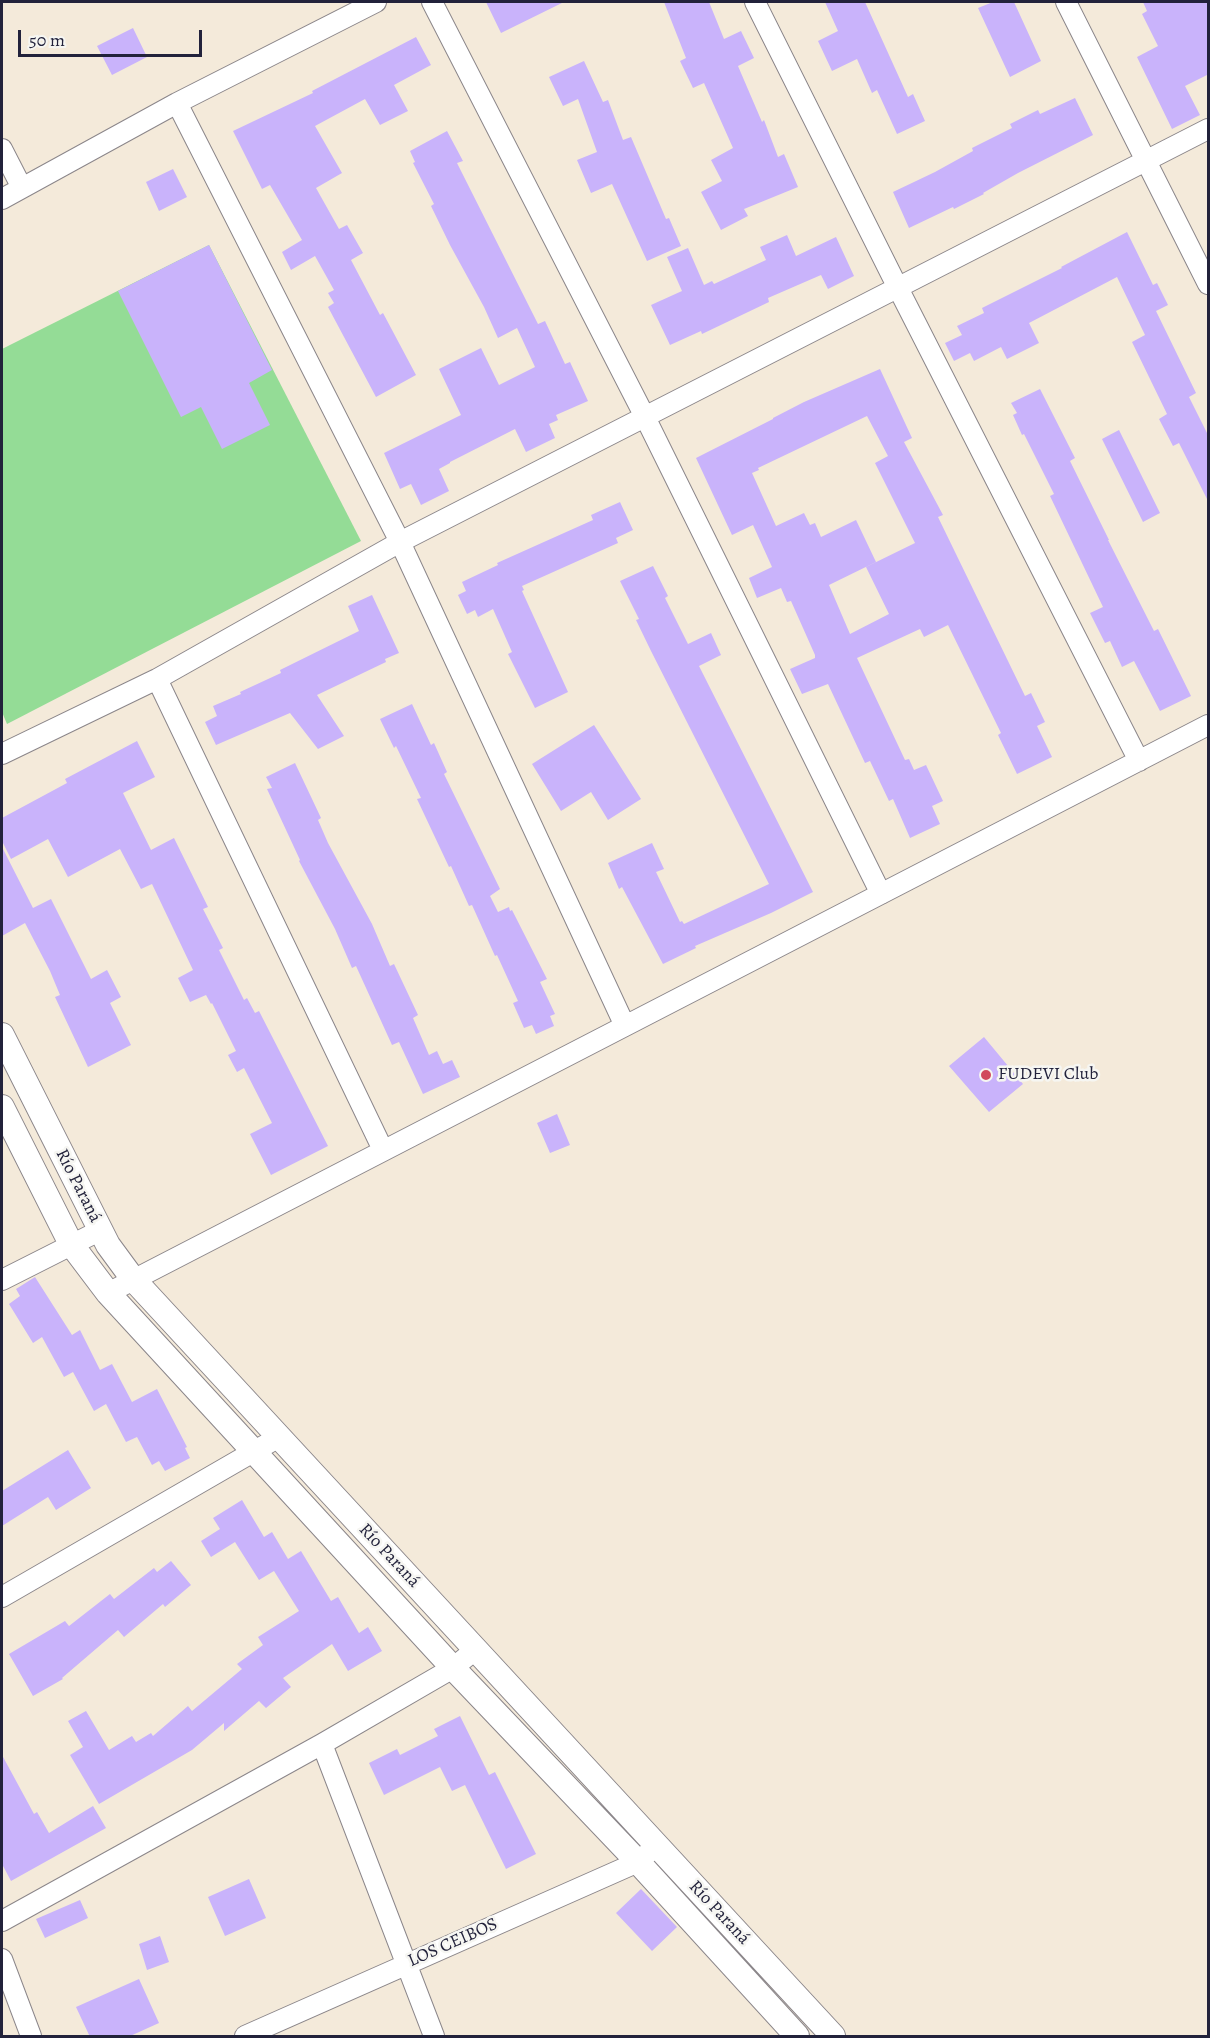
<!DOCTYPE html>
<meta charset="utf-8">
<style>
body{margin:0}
#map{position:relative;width:1210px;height:2038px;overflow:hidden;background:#f4eada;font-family:Alegreya,serif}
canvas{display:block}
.frame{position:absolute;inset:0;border:3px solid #22223b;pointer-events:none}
.scale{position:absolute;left:18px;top:30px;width:184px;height:27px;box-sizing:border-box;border:3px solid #22223b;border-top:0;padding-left:8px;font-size:18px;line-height:21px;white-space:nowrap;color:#22223b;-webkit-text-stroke:4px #f6f6f2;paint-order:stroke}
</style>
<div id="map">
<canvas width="1210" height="2038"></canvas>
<div class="frame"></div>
<div class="scale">50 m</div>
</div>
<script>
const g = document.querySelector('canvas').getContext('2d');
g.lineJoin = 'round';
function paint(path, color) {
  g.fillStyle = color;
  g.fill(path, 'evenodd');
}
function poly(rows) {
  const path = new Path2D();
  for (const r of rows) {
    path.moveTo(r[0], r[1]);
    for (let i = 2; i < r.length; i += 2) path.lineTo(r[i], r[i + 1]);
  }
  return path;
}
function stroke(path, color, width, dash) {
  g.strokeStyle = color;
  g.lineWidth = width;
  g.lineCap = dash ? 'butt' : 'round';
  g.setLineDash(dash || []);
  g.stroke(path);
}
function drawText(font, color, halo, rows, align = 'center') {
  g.font = font + ' Alegreya,serif';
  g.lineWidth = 5;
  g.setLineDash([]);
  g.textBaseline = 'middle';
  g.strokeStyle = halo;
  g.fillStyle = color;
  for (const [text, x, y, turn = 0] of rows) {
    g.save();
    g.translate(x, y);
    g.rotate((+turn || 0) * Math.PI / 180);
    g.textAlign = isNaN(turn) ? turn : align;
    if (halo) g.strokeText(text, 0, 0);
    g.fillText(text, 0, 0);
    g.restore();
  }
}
const green = poly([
 [209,245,361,541,7,724,2,712,2,349]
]);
const building = poly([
 [486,2,564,2,501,33],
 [664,2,709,2,724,39,741,31,754,58,738,66,762,122,764,120,778,157,784,154,798,187,744,209,748,216,721,230,701,192,722,181,711,160,733,148,704,83,693,88,680,61,686,58],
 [825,2,865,2,908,97,913,94,925,121,897,134,877,90,872,93,857,59,832,71,818,41,838,31],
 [993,2,1014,2,1041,61,1010,77,978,8],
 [1143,2,1209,2,1209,74,1185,86,1200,115,1172,129,1137,57,1158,46,1142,14,1147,11],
 [133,28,147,57,112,75,97,46],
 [416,37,431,65,394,85,408,111,380,125,365,99,315,126,342,173,316,188,339,229,347,225,363,253,351,260,380,315,383,313,416,375,376,397,328,307,334,303,328,293,334,290,315,256,291,270,282,252,302,240,270,185,262,189,233,131,313,93,312,91],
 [584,61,603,102,608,100,623,140,631,137,666,219,669,218,681,246,647,261,612,184,591,193,577,160,597,152,578,99,563,106,549,77],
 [1075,98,1093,135,1018,173,983,193,984,194,954,209,953,207,909,228,893,192,935,172,973,151,972,148,1012,128,1010,124,1038,110,1040,114],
 [447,131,463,161,457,163,538,324,545,321,565,364,570,362,588,401,556,415,558,420,549,424,555,438,526,452,515,429,450,462,450,463,439,469,449,491,421,505,411,484,400,489,384,453,461,415,439,369,481,348,499,385,535,367,517,328,498,338,484,307,450,245,431,206,434,204,413,163,415,162,410,151],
 [173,169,187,197,159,211,146,182],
 [1127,232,1153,285,1157,283,1168,305,1156,311,1196,393,1189,397,1209,437,1209,503,1179,443,1173,446,1159,419,1167,414,1132,342,1145,335,1117,277,1029,323,1039,343,1007,359,1001,347,974,361,970,353,954,361,945,343,962,335,957,326,984,313,982,308,1062,268,1061,267],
 [787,235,796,256,836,237,854,276,828,289,821,275,768,298,769,302,702,334,701,331,670,345,651,305,682,291,667,257,688,248,704,285,712,281,714,284,766,260,760,247],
 [209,245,272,370,249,383,270,425,222,449,201,407,181,417,118,291],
 [880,369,912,438,904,442,943,515,938,517,1025,696,1031,693,1045,722,1037,726,1052,757,1017,774,998,735,1001,733,948,625,924,637,920,629,857,658,905,760,909,759,914,770,926,765,943,801,932,806,940,824,910,838,893,799,889,801,870,761,865,763,828,684,802,694,790,669,815,658,815,655,791,601,787,602,781,588,757,598,749,578,772,567,753,525,732,535,696,458,773,419,773,418,804,402],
 [867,416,888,456,875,463,915,543,866,567,889,614,850,634,829,585,876,562,856,520,821,537,815,523,810,525,804,513,776,526,752,473,759,470,758,468],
 [1040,389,1075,458,1070,461,1109,540,1108,540,1154,631,1158,629,1191,696,1160,711,1134,661,1122,667,1110,641,1105,643,1090,613,1103,607,1050,496,1054,494,1024,434,1022,435,1013,415,1017,413,1011,403],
 [1119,430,1160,513,1143,522,1102,439],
 [620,502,633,530,616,538,618,543,522,586,524,590,522,591,568,692,535,708,508,654,512,652,493,609,478,617,475,610,467,614,458,595,466,591,462,582,498,565,497,563,593,520,591,515],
 [653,566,668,596,665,598,688,644,711,633,721,655,699,666,813,892,771,913,695,946,696,948,663,964,622,887,619,889,608,863,652,843,664,869,656,872,680,922,682,921,684,924,769,884,651,651,636,620,639,619,620,581],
 [372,595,399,653,385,659,386,662,317,695,344,736,318,749,290,713,216,745,205,722,217,716,213,706,241,694,240,692,281,673,280,670,359,631,348,606],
 [412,704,431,745,434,743,447,772,444,774,500,889,490,896,498,912,509,907,510,911,512,910,547,979,540,982,555,1014,550,1016,554,1026,536,1034,532,1025,524,1028,513,1003,518,1001,497,955,495,956,472,905,469,906,451,866,449,867,417,799,421,798,396,746,394,748,380,719],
 [594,725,641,799,608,820,591,792,561,811,532,764],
 [137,741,155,777,123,793,151,850,174,838,208,907,203,909,223,948,219,950,244,1000,247,998,255,1013,259,1011,328,1146,271,1175,250,1134,272,1123,244,1068,237,1072,228,1055,236,1051,212,1003,211,1004,206,995,190,1002,178,978,193,970,152,884,141,889,120,849,68,877,48,839,11,859,2,841,2,818,67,783,65,779],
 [295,763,321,818,318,820,328,843,372,924,390,966,394,964,418,1015,413,1018,429,1055,437,1051,443,1064,452,1060,460,1077,423,1094,399,1042,392,1045,356,966,352,968,335,929,299,861,300,860,267,789,272,788,266,777],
 [2,847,33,908,51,899,91,979,107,970,121,997,110,1003,131,1045,88,1067,55,997,60,995,50,971,25,923,2,936],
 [984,1037,1023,1084,989,1112,949,1066],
 [557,1114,570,1145,550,1153,537,1123],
 [35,1277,72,1335,80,1330,100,1370,112,1364,132,1402,157,1389,187,1447,185,1448,190,1458,165,1471,159,1461,152,1465,137,1437,126,1442,106,1404,94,1411,73,1372,64,1377,42,1337,33,1343,9,1304,20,1296,16,1289],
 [68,1450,91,1488,56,1510,48,1497,2,1526,2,1491],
 [242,1500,264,1537,272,1532,288,1559,301,1551,331,1601,338,1597,359,1633,368,1627,382,1651,348,1671,332,1644,283,1678,291,1687,266,1708,259,1701,224,1731,224,1723,192,1750,99,1804,70,1755,83,1747,68,1721,86,1711,109,1750,132,1736,136,1742,151,1733,153,1736,188,1706,192,1711,242,1669,237,1664,263,1645,258,1637,299,1611,274,1571,259,1580,235,1542,211,1557,201,1541,220,1529,213,1518],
 [171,1561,191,1585,165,1607,163,1604,124,1637,118,1630,62,1678,63,1679,33,1696,9,1654,65,1621,69,1626,110,1594,114,1599,154,1568,157,1572],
 [460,1716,489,1775,495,1772,536,1854,506,1869,465,1785,452,1791,440,1767,384,1795,369,1763,397,1749,400,1755,438,1736,434,1729],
 [2,1755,34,1814,37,1812,49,1833,93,1806,106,1828,11,1881,2,1864],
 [249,1879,266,1918,225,1936,208,1897],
 [641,1889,677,1927,652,1951,616,1913],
 [80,1900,88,1918,45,1938,36,1919],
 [160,1936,169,1962,147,1970,139,1944],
 [139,1979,159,2023,128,2037,90,2037,76,2007]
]);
const minor = poly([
 [432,2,645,417,881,894],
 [755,2,898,288,1139,761],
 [1066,2,1208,284],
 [177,103,400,542,625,1026],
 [2,149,22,188],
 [2,199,177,103,376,2],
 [157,679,383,1150],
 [2,754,157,679,400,542,1208,129],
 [2,1280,101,1230],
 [108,1293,1208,725],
 [2,1597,279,1437],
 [322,1744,434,2036],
 [2,1921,322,1744,453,1668,476,1649],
 [2,1959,31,2036],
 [245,2036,638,1862,648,1853]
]);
const tertiary = poly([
 [2,1035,108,1245,133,1279,833,2036],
 [2,1107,71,1244,108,1293,453,1668,638,1862,797,2036]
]);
const markers = [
 [986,1075,6,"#d1495b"]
];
const poiNames = [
 ["FUDEVI Club",998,1075]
];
const streetNames = [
 ["Río Paraná",78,1186,63],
 ["Río Paraná",389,1556,47],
 ["Río Paraná",719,1913,47],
 ["LOS CEIBOS",453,1943,-24]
];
paint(green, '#94dc96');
paint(building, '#c9b3fb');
stroke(minor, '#8b868a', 22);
stroke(tertiary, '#8b868a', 26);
stroke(minor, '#fff', 20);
stroke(tertiary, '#fff', 24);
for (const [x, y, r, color] of markers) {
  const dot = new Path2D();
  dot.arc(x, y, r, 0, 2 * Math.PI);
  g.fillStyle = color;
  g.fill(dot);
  stroke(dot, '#f6f6f2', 2);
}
drawText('18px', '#22223b', '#f6f6f2', poiNames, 'left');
drawText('18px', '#22223b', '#f6f6f2', streetNames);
</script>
